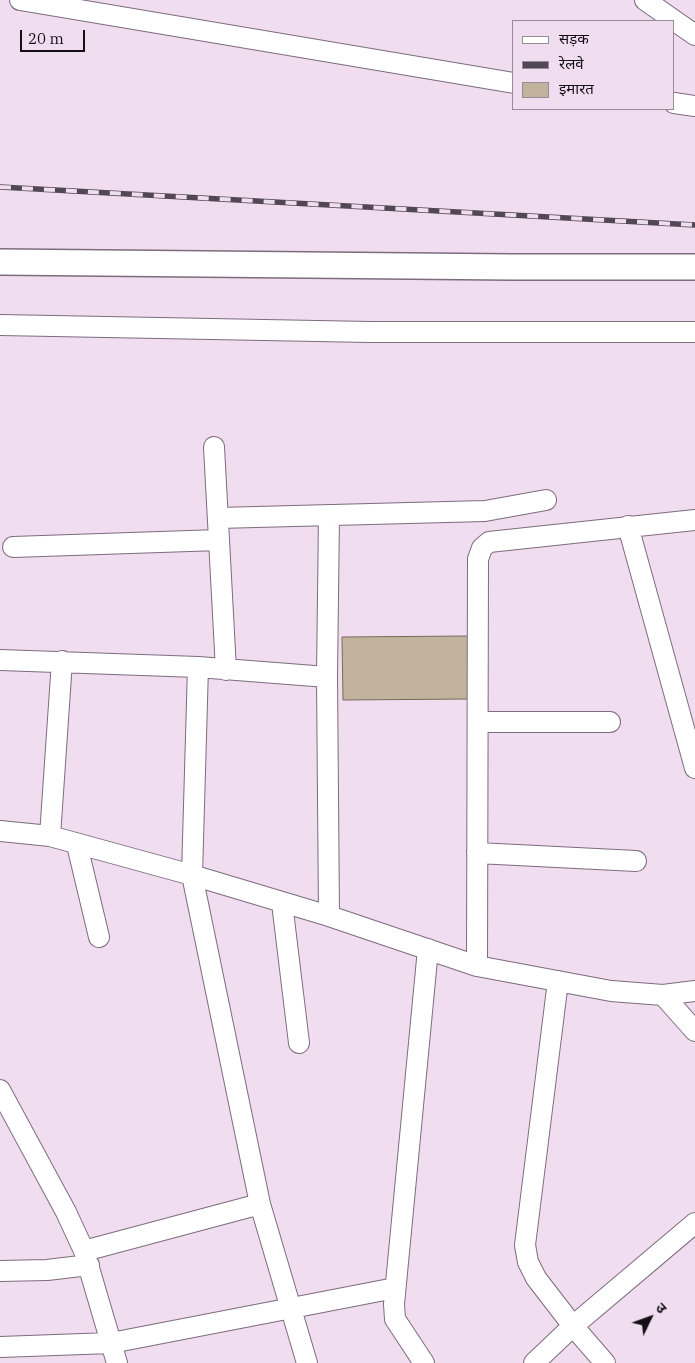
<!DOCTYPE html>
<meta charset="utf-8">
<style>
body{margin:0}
#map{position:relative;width:695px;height:1363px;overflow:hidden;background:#f0ddf0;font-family:"IBM Plex Serif","Noto Sans Devanagari",serif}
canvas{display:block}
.legend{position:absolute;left:512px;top:20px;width:162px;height:90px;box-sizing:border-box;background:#f0ddf0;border:1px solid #988a98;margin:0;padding:6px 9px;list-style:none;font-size:15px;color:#140e15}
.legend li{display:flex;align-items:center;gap:10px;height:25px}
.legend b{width:25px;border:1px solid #988a98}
.north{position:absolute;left:625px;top:1293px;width:50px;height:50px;-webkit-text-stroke:4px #f0ddf0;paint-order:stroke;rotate:48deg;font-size:14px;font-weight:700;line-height:20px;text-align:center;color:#140e15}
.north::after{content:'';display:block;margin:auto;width:18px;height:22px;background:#140e15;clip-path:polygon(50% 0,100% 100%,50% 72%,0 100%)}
.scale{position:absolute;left:20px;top:30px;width:65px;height:22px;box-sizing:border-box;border:2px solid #140e15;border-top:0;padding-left:6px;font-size:15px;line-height:18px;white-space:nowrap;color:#140e15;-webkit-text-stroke:4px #f0ddf0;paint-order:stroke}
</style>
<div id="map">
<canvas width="695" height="1363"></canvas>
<ul class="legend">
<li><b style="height:6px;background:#fff"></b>सड़क</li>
<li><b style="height:6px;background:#524853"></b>रेलवे</li>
<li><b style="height:14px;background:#c2b39f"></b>इमारत</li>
</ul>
<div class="north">उ</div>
<div class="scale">20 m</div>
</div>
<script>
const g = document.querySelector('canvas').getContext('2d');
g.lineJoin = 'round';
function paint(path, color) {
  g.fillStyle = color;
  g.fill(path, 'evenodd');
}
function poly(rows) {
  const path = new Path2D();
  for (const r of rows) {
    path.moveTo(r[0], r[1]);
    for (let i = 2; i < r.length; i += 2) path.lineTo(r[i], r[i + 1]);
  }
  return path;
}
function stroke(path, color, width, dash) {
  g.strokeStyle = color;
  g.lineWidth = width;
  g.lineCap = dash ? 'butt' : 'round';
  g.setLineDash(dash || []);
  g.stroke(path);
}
const building = poly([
 [469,636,470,699,343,700,342,637,469,636]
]);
const minor = poly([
 [20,0,514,83],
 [645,0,695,35],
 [674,103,695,106],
 [0,325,370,332,695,332],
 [214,447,226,670],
 [329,515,327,677,329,916],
 [218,518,485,511,546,500],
 [628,526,695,768],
 [13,547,219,540],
 [0,660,198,667,327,677],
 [198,667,192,875,260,1204,307,1363],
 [478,722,610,722],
 [0,831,50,836,192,875,329,916,477,966,611,991,663,995,695,991],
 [50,836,62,661],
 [77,845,99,937],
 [477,853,636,861],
 [282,903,299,1043],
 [477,966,478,559,482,548,489,542,695,520],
 [558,981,525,1245,528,1262,536,1278,573,1326,605,1363],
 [663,995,695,1031],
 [0,1090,66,1212,84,1251,117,1363],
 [84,1251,260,1204],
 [0,1271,47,1270,89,1265],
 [0,1347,111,1343,395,1288],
 [424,1363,395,1319,394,1304,428,949],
 [534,1363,573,1326,695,1223]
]);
const tertiary = poly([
 [0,262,511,267,695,267]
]);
const rail = poly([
 [0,187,695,225]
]);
paint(building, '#c2b39f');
stroke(building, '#776957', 1);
stroke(minor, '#7d6c7d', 22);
stroke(tertiary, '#7d6c7d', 28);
stroke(minor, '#fff', 20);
stroke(tertiary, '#fff', 25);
stroke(rail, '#524853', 5.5);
stroke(rail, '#f0ddf0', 4, [11]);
</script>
